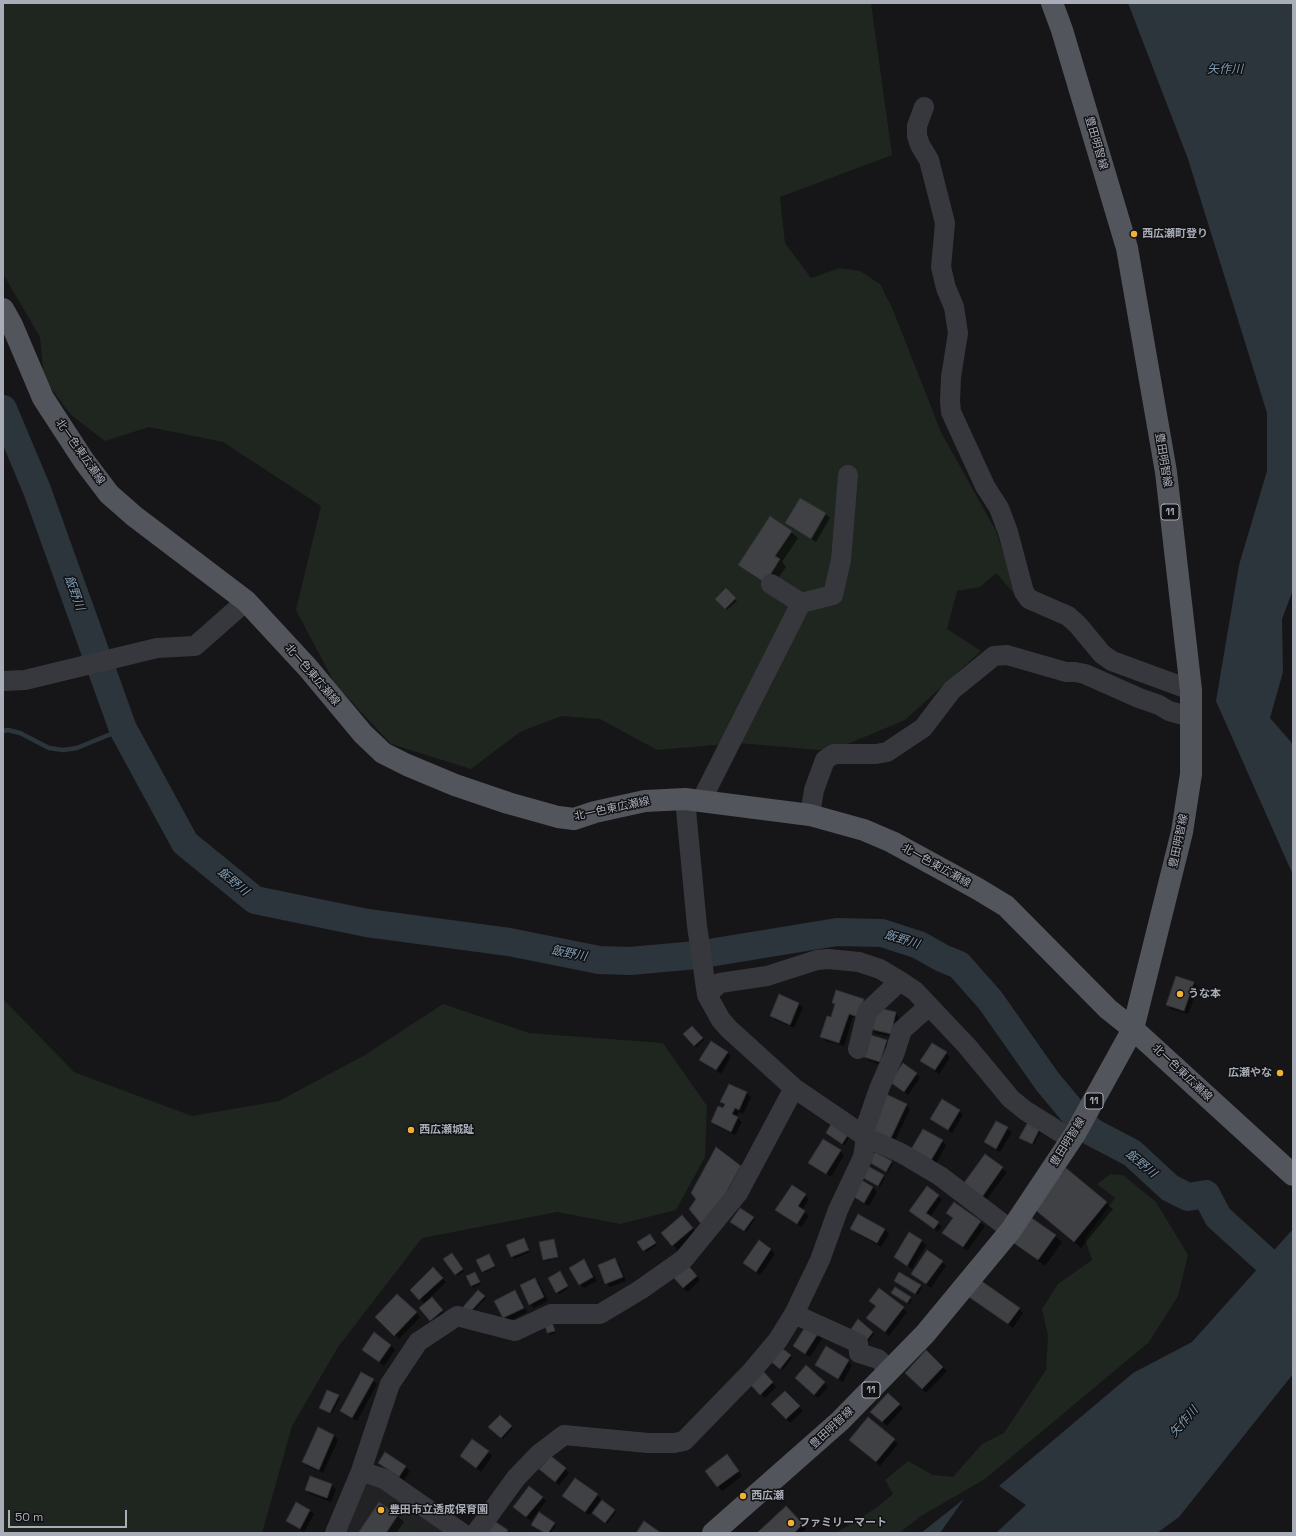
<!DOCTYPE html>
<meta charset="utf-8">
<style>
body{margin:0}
#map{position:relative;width:1296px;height:1536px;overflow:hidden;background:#161618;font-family:"Space Grotesk",sans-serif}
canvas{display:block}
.frame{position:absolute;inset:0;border:4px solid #a8adb8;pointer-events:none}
.scale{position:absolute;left:8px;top:1510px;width:119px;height:18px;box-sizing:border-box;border:2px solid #a8adb8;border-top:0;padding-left:5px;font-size:12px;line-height:14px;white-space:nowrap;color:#a8adb8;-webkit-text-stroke:3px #111113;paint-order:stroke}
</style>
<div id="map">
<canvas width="1296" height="1536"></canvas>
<div class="frame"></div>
<div class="scale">50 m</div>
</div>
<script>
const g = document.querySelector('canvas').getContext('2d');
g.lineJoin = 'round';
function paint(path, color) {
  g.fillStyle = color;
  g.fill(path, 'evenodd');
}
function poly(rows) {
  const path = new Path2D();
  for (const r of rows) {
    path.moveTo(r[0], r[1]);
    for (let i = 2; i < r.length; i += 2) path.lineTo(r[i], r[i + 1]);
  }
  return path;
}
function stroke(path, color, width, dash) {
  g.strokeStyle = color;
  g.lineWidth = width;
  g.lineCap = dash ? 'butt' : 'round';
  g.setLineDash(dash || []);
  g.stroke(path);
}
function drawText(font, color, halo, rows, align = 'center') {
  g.font = font + ' "Space Grotesk","Noto Sans JP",sans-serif';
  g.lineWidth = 3;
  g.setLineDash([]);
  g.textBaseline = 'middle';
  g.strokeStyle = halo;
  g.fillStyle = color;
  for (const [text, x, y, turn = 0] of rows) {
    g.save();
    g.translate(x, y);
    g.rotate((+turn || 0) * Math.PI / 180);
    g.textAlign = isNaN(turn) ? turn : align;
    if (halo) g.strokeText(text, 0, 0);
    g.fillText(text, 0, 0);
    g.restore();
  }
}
const built = poly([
 [362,1480,382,1483,452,1533,333,1533]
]);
const green = poly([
 [3,3,871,3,892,155,780,197,785,243,811,278,840,268,860,271,880,284,893,310,941,432,996,531,1017,597,996,573,980,587,957,591,947,629,981,651,905,720,831,751,738,743,657,750,600,719,561,716,520,732,471,769,391,744,335,684,296,610,321,506,223,442,149,427,105,441,71,415,44,379,40,337,3,274],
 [3,999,74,1072,192,1116,279,1101,365,1055,443,1004,529,1033,663,1043,707,1106,705,1157,676,1210,620,1224,557,1212,422,1238,338,1347,292,1426,262,1533,3,1533],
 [1111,1174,1123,1175,1156,1202,1188,1255,1178,1296,1149,1342,985,1479,921,1516,899,1533,836,1533,876,1508,893,1494,885,1480,908,1461,933,1475,953,1477,982,1444,1004,1433,1046,1370,1048,1336,1042,1309,1058,1284,1092,1260,1085,1239,1115,1198,1097,1184],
 [401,1522,417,1533,394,1533]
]);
const water = poly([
 [1128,3,1293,3,1293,590,1282,619,1283,672,1270,718,1291,742,1293,747,1293,875,1216,701,1239,565,1267,471,1267,413,1188,159],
 [1293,1229,1293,1374,1179,1517,1157,1533,996,1533,1026,1505,999,1486,1133,1373,1192,1342],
 [964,1499,940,1533,921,1533]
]);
const shadow = poly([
 [800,499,826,514,830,518,816,542,790,527,786,523],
 [791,532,798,538,782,562,786,567,771,588,746,571,739,564],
 [726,590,737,601,727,610,716,599],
 [1193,983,1198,987,1188,1014,1171,1009,1167,1004],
 [780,995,799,1004,803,1008,794,1028,775,1020,771,1016],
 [864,1000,868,1004,862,1020,853,1017,844,1046,826,1041,821,1037,832,1019,836,1006,833,1003],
 [895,1013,899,1017,895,1038,875,1033,871,1029],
 [692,1027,704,1040,696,1047,684,1034],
 [887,1041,891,1045,884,1066,869,1061,865,1057],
 [727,1052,731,1056,721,1074,701,1060],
 [946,1053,950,1057,939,1074,922,1061],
 [916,1074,920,1078,908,1095,891,1082],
 [729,1085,747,1093,751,1097,743,1114,739,1112,737,1117,742,1122,735,1135,716,1126,712,1122,725,1106,721,1102],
 [906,1105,910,1109,893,1145,870,1132],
 [959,1111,963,1115,952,1133,931,1118],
 [997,1122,1012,1132,1000,1152,985,1142],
 [1028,1123,1041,1131,1034,1145,1021,1138],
 [829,1135,847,1136,849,1138,845,1145],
 [942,1141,946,1145,935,1166,916,1155],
 [840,1151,844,1155,831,1177,809,1163],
 [985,1156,1007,1172,984,1203,967,1191],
 [870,1162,891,1162,893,1164,888,1173],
 [866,1166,885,1178,880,1187,863,1177],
 [859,1180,873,1187,877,1192,869,1206,855,1198],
 [792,1186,809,1199,802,1210,809,1216,801,1227,777,1210],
 [938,1196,942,1200,930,1217,942,1227,938,1232,910,1211],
 [954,1203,985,1226,967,1251,944,1233,954,1219,947,1213],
 [1106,1203,1113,1209,1081,1248,1041,1214],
 [753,1217,755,1219,746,1232,733,1223],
 [686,1220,697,1233,677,1250,673,1245],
 [851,1228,885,1229,889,1234,881,1247,856,1233],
 [909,1234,926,1245,912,1269,895,1257],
 [1055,1236,1062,1242,1045,1266,1016,1245,1009,1239],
 [652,1237,657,1245,646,1252,644,1250],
 [524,1239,530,1252,514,1259,507,1245],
 [553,1240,555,1242,559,1258,546,1261,544,1259],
 [771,1249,775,1254,760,1275,744,1263],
 [489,1255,496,1267,484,1273,482,1271],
 [453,1256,464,1271,457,1276,456,1274],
 [615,1259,619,1263,626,1281,610,1287,606,1283],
 [584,1261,588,1265,597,1281,584,1288,580,1284],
 [942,1262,946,1266,931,1288,912,1274],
 [433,1269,446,1282,431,1297,446,1315,434,1325,430,1320,425,1304,411,1290],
 [691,1270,700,1280,688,1292,683,1288],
 [560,1272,569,1288,559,1294,557,1292],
 [476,1275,481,1284,473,1288,467,1277],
 [535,1279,539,1283,548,1301,534,1308,530,1304],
 [897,1282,920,1286,922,1288,918,1295],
 [879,1290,907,1312,889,1336,867,1318,876,1306],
 [478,1291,486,1298,472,1313,465,1307],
 [515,1292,519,1296,527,1312,508,1322,504,1318],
 [894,1294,910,1298,912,1300,909,1304],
 [397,1295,420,1317,399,1339,376,1317],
 [970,1296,1019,1309,1023,1313,1013,1328],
 [552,1323,556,1333,550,1335,546,1325],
 [807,1325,823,1337,810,1357,794,1346],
 [854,1331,873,1332,874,1334,868,1342],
 [391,1345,395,1350,384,1366,363,1350],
 [926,1352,947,1371,926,1393,906,1373],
 [790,1356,792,1358,783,1370,772,1361],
 [848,1361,852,1365,843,1382,820,1369,816,1365],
 [806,1367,828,1387,818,1398,800,1382],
 [762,1372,776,1387,765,1398,750,1383],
 [373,1380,377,1384,357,1421,345,1415,341,1410],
 [785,1393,803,1411,790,1423,773,1404],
 [888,1394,903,1408,887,1426,872,1412],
 [338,1396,340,1398,332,1414,322,1409],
 [500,1416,513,1428,503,1439,490,1427],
 [868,1418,898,1444,880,1466,854,1444],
 [318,1428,334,1435,338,1440,323,1473,307,1466,303,1462],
 [488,1452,492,1456,481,1472,461,1456],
 [385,1453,410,1471,404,1480,379,1463],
 [551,1457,569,1473,559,1485,544,1472],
 [731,1460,742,1476,722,1491,706,1471],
 [331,1485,336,1489,331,1502,310,1494,306,1490],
 [597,1494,601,1499,593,1510,594,1512,614,1510,616,1512,607,1524,592,1512,589,1515,564,1496],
 [542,1497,546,1501,531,1521,518,1511],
 [786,1507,806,1529,802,1533,761,1533],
 [309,1510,314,1514,304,1532,292,1525,287,1521],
 [397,1515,404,1522,396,1533,360,1533],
 [554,1523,556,1525,551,1533,545,1533]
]);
const stream = poly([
 [3,731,8,730,20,733,49,748,63,750,77,748,123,729]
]);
const river = poly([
 [3,409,37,490,123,729,185,843,255,900,367,923,509,942,599,960,630,961,697,955,837,932,882,933,919,945,942,958,959,965,990,1000,1047,1081,1076,1116,1092,1132,1132,1153,1170,1188,1188,1197,1206,1194,1218,1217,1272,1266,1293,1293]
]);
const building = poly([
 [800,498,826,513,811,539,785,523,800,498],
 [770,516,792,531,775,556,780,559,765,583,738,565,770,516],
 [726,588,736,598,725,609,715,599,726,588],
 [1176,976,1194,982,1184,1011,1166,1005,1176,976],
 [836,990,864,999,858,1017,849,1014,839,1043,820,1037,827,1016,831,1017,835,1004,832,1003,836,990],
 [779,994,799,1003,790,1025,770,1016,779,994],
 [875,1007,896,1012,891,1034,870,1029,875,1007],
 [692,1026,703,1038,694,1046,683,1034,692,1026],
 [871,1035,887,1040,880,1062,864,1057,871,1035],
 [711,1041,728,1052,716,1070,699,1060,711,1041],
 [932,1043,947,1052,935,1070,920,1061,932,1043],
 [903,1063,917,1073,904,1092,890,1082,903,1063],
 [729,1084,747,1092,739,1110,735,1108,732,1114,738,1117,731,1132,711,1122,718,1106,723,1108,725,1104,720,1102,729,1084],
 [886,1094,907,1104,889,1142,869,1132,886,1094],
 [942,1099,960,1110,948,1130,930,1119,942,1099],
 [996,1121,1008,1127,996,1149,984,1142,996,1121],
 [1028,1122,1040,1128,1032,1144,1019,1138,1028,1122],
 [831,1124,848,1135,842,1144,826,1133,831,1124],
 [923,1129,943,1140,930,1162,910,1151,923,1129],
 [823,1139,841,1150,826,1174,808,1163,823,1139],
 [716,1147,741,1166,722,1200,702,1225,689,1209,696,1199,691,1193,716,1147],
 [875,1152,892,1161,886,1172,869,1162,875,1152],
 [985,1154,1003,1167,980,1200,961,1187,985,1154],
 [866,1165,884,1175,878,1186,860,1176,866,1165],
 [1066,1168,1107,1202,1074,1242,1033,1208,1066,1168],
 [858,1178,873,1187,864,1203,849,1194,858,1178],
 [792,1185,806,1194,798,1206,805,1211,797,1224,775,1210,792,1185],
 [927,1186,939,1195,926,1213,939,1222,934,1229,909,1211,927,1186],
 [954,1202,981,1221,963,1247,942,1233,953,1218,946,1213,954,1202],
 [740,1208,754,1217,744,1231,730,1222,740,1208],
 [858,1214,885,1229,877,1243,850,1229,858,1214],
 [1026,1214,1056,1235,1038,1260,1008,1239,1026,1214],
 [682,1215,693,1228,672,1246,661,1233,682,1215],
 [909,1232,922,1240,907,1266,894,1257,909,1232],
 [650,1234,656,1243,643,1251,637,1242,650,1234],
 [524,1238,529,1250,511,1257,506,1245,524,1238],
 [554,1239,558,1257,543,1260,539,1242,554,1239],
 [759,1240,771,1249,756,1272,743,1263,759,1240],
 [927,1250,943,1261,926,1284,911,1274,927,1250],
 [452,1253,463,1269,455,1275,443,1259,452,1253],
 [489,1254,495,1266,482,1272,476,1260,489,1254],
 [615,1258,623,1277,605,1284,598,1265,615,1258],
 [584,1259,593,1277,579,1285,569,1268,584,1259],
 [687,1264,697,1276,683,1288,673,1277,687,1264],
 [433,1267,443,1278,419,1300,410,1290,433,1267],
 [560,1271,568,1286,556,1293,548,1278,560,1271],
 [475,1272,480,1282,471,1286,466,1276,475,1272],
 [899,1272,921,1285,915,1294,894,1281,899,1272],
 [535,1278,544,1297,529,1305,520,1285,535,1278],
 [980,1280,1020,1308,1008,1324,969,1297,980,1280],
 [895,1287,911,1297,907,1303,891,1293,895,1287],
 [879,1288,904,1307,885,1332,866,1318,876,1306,869,1301,879,1288],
 [478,1290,485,1296,470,1312,463,1307,478,1290],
 [515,1290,524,1308,503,1318,494,1301,515,1290],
 [397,1294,417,1312,394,1336,375,1317,397,1294],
 [432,1297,443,1310,430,1321,419,1308,432,1297],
 [858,1319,873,1332,866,1341,851,1329,858,1319],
 [552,1322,555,1331,547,1333,545,1325,552,1322],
 [807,1324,819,1332,805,1354,793,1346,807,1324],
 [374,1332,391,1345,379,1362,362,1350,374,1332],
 [779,1346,791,1355,780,1369,769,1360,779,1346],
 [826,1346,849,1360,838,1379,815,1365,826,1346],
 [926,1350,943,1367,922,1389,905,1373,926,1350],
 [806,1365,825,1382,814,1395,795,1378,806,1365],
 [762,1370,773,1382,760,1395,749,1383,762,1370],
 [361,1372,374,1379,352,1418,340,1411,361,1372],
 [327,1390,339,1395,330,1413,319,1408,327,1390],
 [785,1391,800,1406,786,1419,771,1404,785,1391],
 [888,1393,900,1404,882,1422,870,1412,888,1393],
 [500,1415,512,1426,501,1438,488,1427,500,1415],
 [868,1417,895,1439,876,1462,849,1440,868,1417],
 [318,1427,334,1435,319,1470,302,1462,318,1427],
 [472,1439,489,1451,476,1468,460,1456,472,1439],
 [385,1452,406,1466,399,1477,378,1463,385,1452],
 [727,1454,739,1471,717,1487,705,1471,727,1454],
 [551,1456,566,1468,555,1482,539,1469,551,1456],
 [310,1476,332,1484,327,1498,305,1490,310,1476],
 [575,1478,598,1494,585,1512,562,1496,575,1478],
 [529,1486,543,1497,526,1517,513,1507,529,1486],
 [602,1500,615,1510,605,1523,592,1513,602,1500],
 [296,1502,310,1510,300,1529,286,1521,296,1502],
 [379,1502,398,1515,386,1533,358,1533,379,1502],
 [786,1506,803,1524,794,1533,760,1533,758,1532,786,1506],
 [539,1512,555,1523,548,1533,545,1533,531,1525,539,1512],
 [491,1519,508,1530,506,1533,482,1533,491,1519],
 [644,1521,661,1533,636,1533,644,1521]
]);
const minor = poly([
 [924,107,917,126,917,136,920,145,929,160,945,223,941,267,946,288,954,307,958,333,951,377,950,401,951,412,985,486,999,508,1008,532,1024,592,1029,599,1068,616,1078,625,1102,654,1112,661,1191,690],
 [771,584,801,603],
 [3,681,25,680,157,648,195,646,246,601],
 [685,799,697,926,707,995,721,1020,729,1029,794,1088,866,1137,901,1153,940,1176,1011,1230],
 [701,801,801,603,833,595,841,560,848,475],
 [810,815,814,790,825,760,834,754,876,754,887,752,923,728,952,690,994,656,1007,655,1066,672,1075,672,1085,674,1139,698,1159,705,1169,711,1191,717],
 [900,981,915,991,967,1046,1011,1099,1026,1111,1071,1139],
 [707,995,720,983,767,976,817,960,828,959,859,962,880,969,900,981,867,1012,858,1049],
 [794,1314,858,1343,859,1353,878,1359,890,1370],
 [361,1471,384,1479,462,1533],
 [335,1533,361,1471,390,1384,418,1342,457,1316,515,1331,551,1314,600,1314,640,1290,684,1259,738,1193,794,1088],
 [476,1533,516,1478,539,1454,564,1435,648,1443,674,1443,684,1441,751,1372,778,1340,794,1314,820,1260,838,1210,863,1157,866,1137,865,1129,879,1089,895,1052,902,1030,929,1006]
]);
const major = poly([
 [3,309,12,325,43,398,84,461,109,494,134,516,246,601,308,668,363,734,383,753,407,765,455,785,508,803,558,817,574,819,595,812,645,801,685,799,810,815,864,830,892,842,978,889,1006,906,1108,1009,1133,1029,1293,1175],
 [713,1533,840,1421,925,1334,1011,1230,1075,1134,1133,1029,1182,832,1191,774,1191,690,1166,472,1127,248,1062,30,1052,3]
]);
const markers = [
 [1134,234,4,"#f2b134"],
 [1180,994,4,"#f2b134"],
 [1280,1073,4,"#f2b134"],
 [411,1130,4,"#f2b134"],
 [743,1496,4,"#f2b134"],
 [381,1510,4,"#f2b134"],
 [791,1523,4,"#f2b134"]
];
const shields = [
 [1170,512,18],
 [1094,1101,18],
 [871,1390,18]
];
const shieldNames = [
 ["11",1170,512],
 ["11",1094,1101],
 ["11",871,1390]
];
const streetNames = [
 ["豊田明智線",1096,143,74],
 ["北一色東広瀬線",80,452,55],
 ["豊田明智線",1163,460,81],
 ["北一色東広瀬線",312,675,49],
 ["北一色東広瀬線",612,809,-12],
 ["豊田明智線",1179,841,-78],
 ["北一色東広瀬線",936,866,29],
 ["北一色東広瀬線",1182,1073,43],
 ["豊田明智線",1068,1142,-58],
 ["豊田明智線",832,1428,-43]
];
const poiNames = [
 ["西広瀬町登り",1142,234],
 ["うな本",1188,994],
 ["広瀬やな",1272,1073,"right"],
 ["西広瀬城趾",419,1130],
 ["西広瀬",751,1496],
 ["豊田市立透成保育園",389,1510],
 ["ファミリーマート",799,1523]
];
const waterNames = [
 ["矢作川",1225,70],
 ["飯野川",74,593,70],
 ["飯野川",233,882,40],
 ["飯野川",902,940,17],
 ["飯野川",569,954,11],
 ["飯野川",1141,1164,40],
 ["矢作川",1184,1422,-49]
];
paint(built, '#222225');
paint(green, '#1e261f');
paint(water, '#2c353c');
paint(shadow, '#0007');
stroke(stream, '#2c353c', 4.5);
stroke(river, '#2c353c', 28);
paint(building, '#404145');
stroke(building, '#303034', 1);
stroke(minor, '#37383d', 20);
stroke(major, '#53555c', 22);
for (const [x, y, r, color] of markers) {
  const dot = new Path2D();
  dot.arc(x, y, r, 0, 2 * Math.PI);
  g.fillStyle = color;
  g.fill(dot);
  stroke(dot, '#111113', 1.5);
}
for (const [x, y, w] of shields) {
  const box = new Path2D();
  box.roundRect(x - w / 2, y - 8, w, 16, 3);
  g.fillStyle = '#111113';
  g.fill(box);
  stroke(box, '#a8adb8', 1);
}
drawText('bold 10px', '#a8adb8', null, shieldNames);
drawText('11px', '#a8adb8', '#111113', streetNames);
drawText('bold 11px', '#a8adb8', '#111113', poiNames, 'left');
drawText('italic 12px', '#7f9bb3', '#111113', waterNames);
</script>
